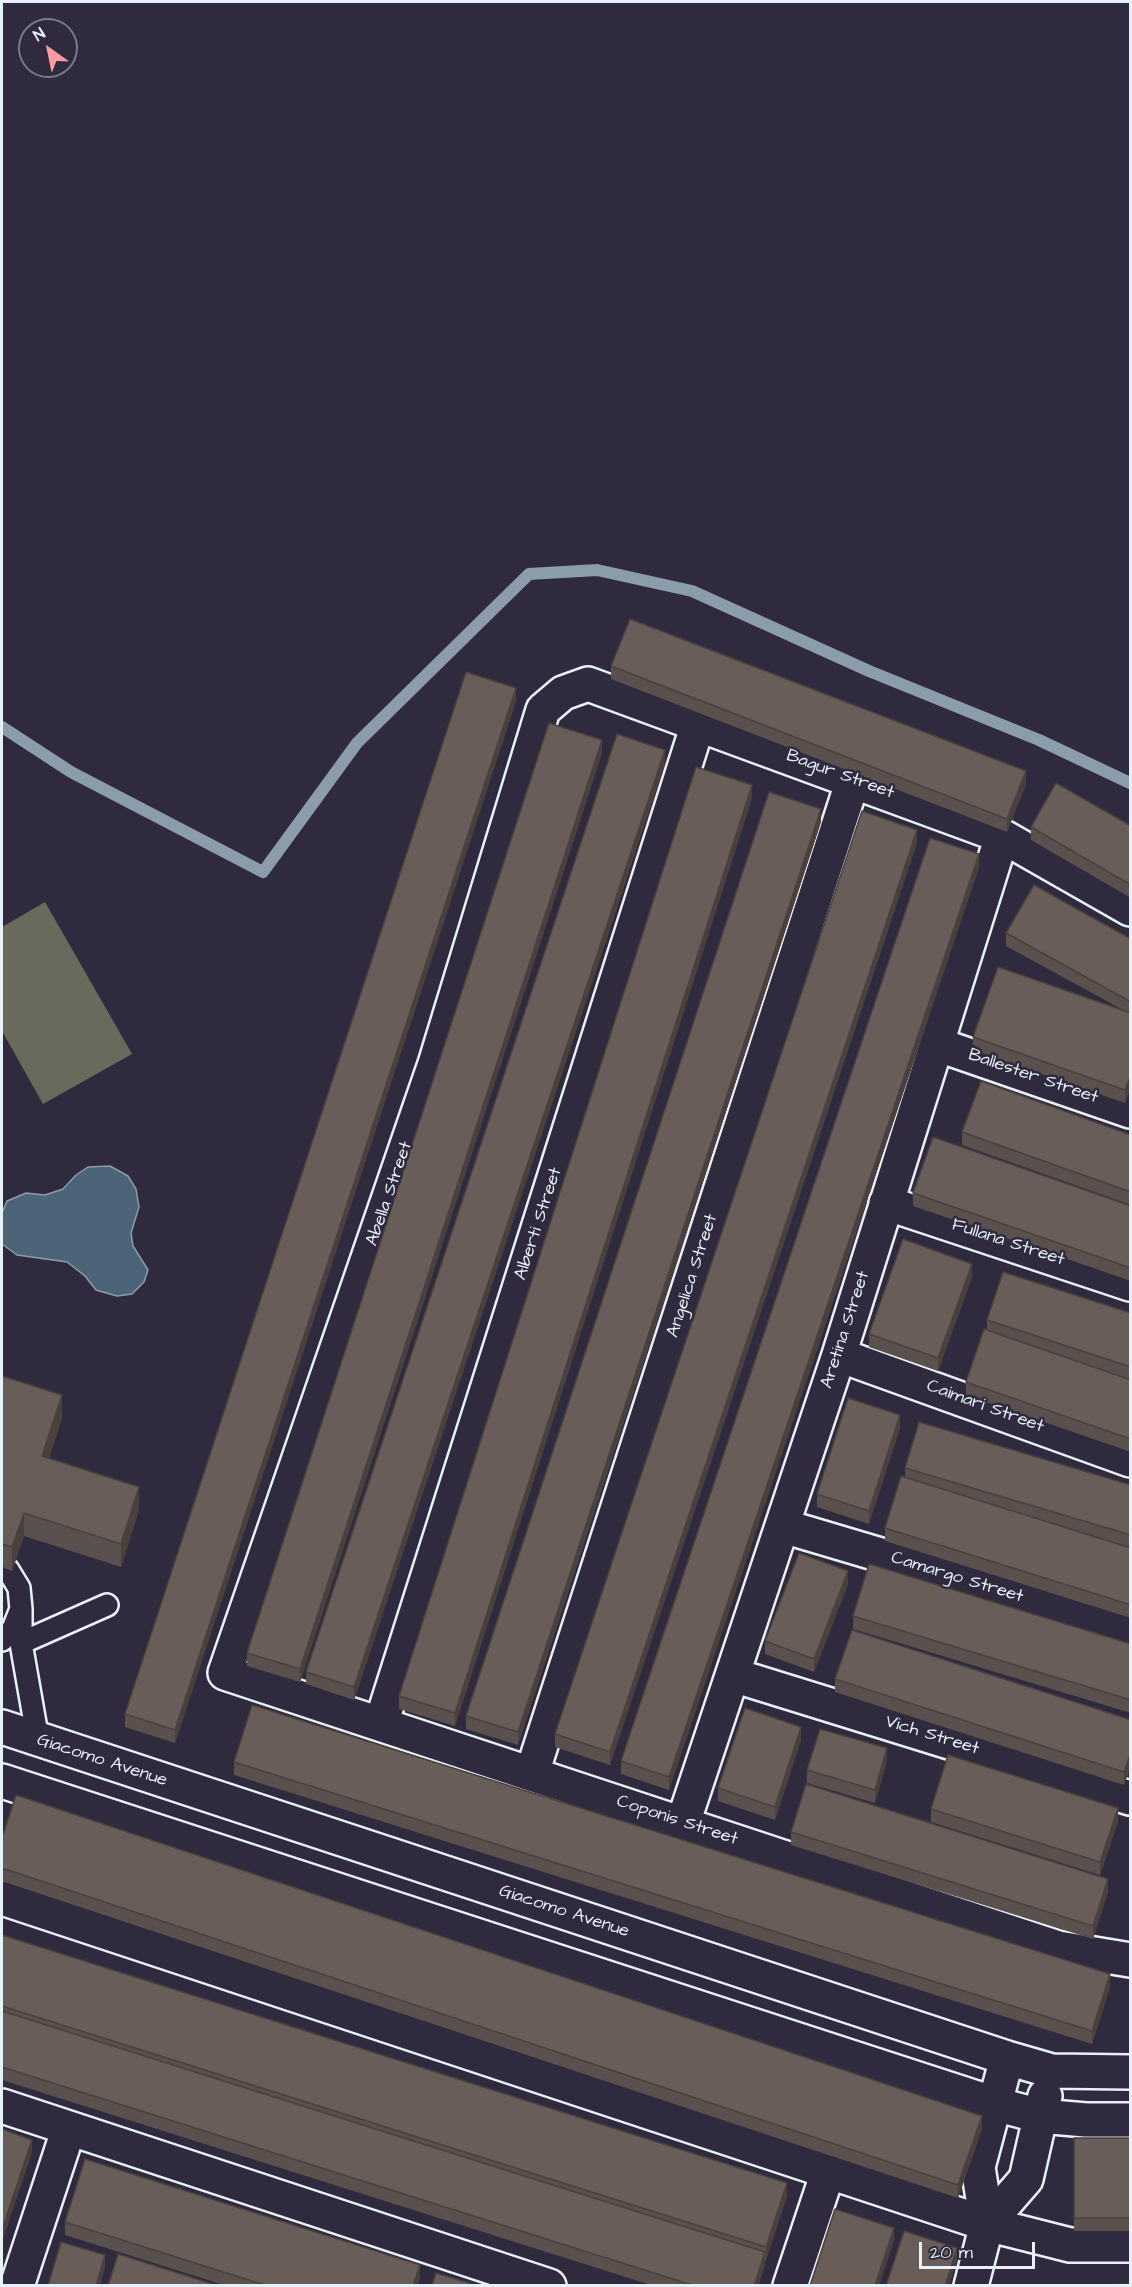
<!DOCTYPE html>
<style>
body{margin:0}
#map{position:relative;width:1132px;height:2287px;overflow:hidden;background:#2f2a3d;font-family:"Architects Daughter",sans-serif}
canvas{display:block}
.frame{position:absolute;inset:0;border:3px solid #e8f1f8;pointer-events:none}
.north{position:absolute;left:18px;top:18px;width:60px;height:60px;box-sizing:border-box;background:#2f2a3d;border:2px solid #797a88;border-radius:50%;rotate:327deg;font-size:16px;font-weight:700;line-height:24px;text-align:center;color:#e8f1f8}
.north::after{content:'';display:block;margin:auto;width:21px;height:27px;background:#ff9aa2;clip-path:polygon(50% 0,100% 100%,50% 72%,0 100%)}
.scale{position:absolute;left:919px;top:2242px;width:116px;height:27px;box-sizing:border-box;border:3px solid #e8f1f8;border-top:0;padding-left:8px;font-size:18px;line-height:21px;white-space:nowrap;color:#e8f1f8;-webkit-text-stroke:4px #2f2a3d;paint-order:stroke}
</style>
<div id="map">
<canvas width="1132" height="2287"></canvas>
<div class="frame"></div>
<div class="north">N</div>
<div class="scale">20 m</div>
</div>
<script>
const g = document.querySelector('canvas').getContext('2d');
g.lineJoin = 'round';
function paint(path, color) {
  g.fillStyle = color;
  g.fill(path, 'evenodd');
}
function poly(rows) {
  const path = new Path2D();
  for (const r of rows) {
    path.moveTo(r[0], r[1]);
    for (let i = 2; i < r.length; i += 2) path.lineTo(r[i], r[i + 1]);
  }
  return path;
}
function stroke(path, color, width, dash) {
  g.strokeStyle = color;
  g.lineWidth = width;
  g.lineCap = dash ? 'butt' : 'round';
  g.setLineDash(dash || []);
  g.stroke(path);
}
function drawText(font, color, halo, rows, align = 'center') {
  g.font = font + ' "Architects Daughter",sans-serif';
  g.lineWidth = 5;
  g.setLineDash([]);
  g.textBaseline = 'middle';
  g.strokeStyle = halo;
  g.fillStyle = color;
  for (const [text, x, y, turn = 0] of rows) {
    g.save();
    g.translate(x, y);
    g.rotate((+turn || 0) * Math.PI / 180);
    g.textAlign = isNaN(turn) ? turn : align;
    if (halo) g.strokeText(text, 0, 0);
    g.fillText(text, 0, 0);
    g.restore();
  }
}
const green = poly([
 [45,902,132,1054,43,1104,2,1031,2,927]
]);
const water = poly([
 [110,1166,128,1176,136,1189,139,1207,131,1233,133,1246,148,1270,144,1282,132,1294,117,1296,96,1290,85,1276,67,1262,17,1255,2,1244,2,1213,7,1201,26,1193,45,1195,63,1189,76,1175,88,1167,110,1166]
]);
const stream = poly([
 [2,727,71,772,263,872,357,743,529,574,597,570,692,591,869,671,1039,740,1130,783]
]);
const lane = poly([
 [21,1609,21,1643,38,1740],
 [2,1640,13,1629,21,1609,19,1588,8,1570],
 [21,1643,107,1605]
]);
const street = poly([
 [1130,909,1002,836,588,684,563,693,543,710,435,1064,225,1673,1058,1948,1130,1960],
 [936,1044,1130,1111],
 [886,1203,1130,1284],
 [839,1355,1130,1460],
 [783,1526,1130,1629],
 [733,1675,1130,1798],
 [381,1724,698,724],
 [2,1727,1007,2058,1052,2071,1130,2072],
 [532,1773,853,780],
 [2,1781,995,2104,1040,2116,1086,2120,1130,2120],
 [683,1823,839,1355,1002,836],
 [2,1898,987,2224,1070,2245,1130,2245],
 [2,2106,549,2286],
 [987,2224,1026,2179,1045,2096],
 [17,2286,69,2128],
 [790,2286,828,2172],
 [971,2286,987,2224,978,2167,1007,2058]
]);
const wall = poly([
 [611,666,1026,784,1007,832,611,679],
 [516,701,175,1743,125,1727,125,1714],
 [602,753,300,1682,247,1666,247,1653],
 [665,763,354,1700,306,1684,306,1672],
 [752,798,455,1726,399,1709,399,1696],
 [821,822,518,1745,466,1729,466,1716],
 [1131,826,1131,898,1031,840,1031,827],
 [917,843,610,1765,555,1747,555,1734],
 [979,867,669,1790,621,1774,621,1761],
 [1006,933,1131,939,1131,1088,1125,1103,973,1050,973,1037,1125,1011,1006,946],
 [962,1132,1131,1135,1131,1205,962,1145],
 [913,1193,1131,1206,1131,1281,913,1206],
 [972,1277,938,1371,869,1347,869,1334],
 [1131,1313,1131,1452,966,1395,966,1382,987,1330,987,1320],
 [2,1376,62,1418,49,1458,139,1510,121,1567,24,1536,12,1571,2,1567],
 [900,1428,869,1524,817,1507,817,1494],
 [905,1468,1131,1485,1131,1618,885,1541,885,1528,905,1477],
 [848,1584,814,1672,765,1654,765,1641],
 [853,1616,1131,1644,1131,1713,853,1629],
 [835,1679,1131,1720,1131,1765,1124,1785,835,1692],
 [801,1740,775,1820,718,1801,718,1788],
 [887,1761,875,1803,807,1783,807,1770],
 [234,1762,1110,1987,1092,2044,234,1775],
 [931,1809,1118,1821,1100,1875,931,1822],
 [791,1832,1108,1892,1093,1939,791,1845],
 [2,1838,982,2129,958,2198,2,1881],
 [2,1935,787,2196,766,2260,765,2260,765,2265,758,2286,654,2286,2,2080],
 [1074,2138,1131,2138,1131,2231,1074,2231],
 [65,2222,420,2278,417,2286,227,2286,65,2235]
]);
const shadedWall = poly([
 [516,688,516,701,175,1743,175,1730],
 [602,740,602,753,300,1682,300,1669],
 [665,750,665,763,354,1700,354,1687],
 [1026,771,1026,784,1007,832,1007,819],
 [752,785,752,798,455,1726,455,1713],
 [821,809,821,822,518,1745,518,1732],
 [917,830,917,843,610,1765,610,1752],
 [979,854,979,867,669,1790,669,1777],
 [1131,1075,1131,1088,1125,1103,1125,1090],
 [972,1264,972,1277,938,1371,938,1358],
 [62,1395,62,1418,42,1479,42,1456],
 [900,1415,900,1428,869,1524,869,1511],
 [139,1487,139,1510,121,1567,121,1544],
 [24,1513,24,1536,12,1571,12,1547],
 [848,1571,848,1584,814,1672,814,1659],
 [801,1727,801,1740,775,1820,775,1807],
 [887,1748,887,1761,875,1803,875,1790],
 [1131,1752,1131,1765,1124,1785,1124,1772],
 [1118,1808,1118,1821,1100,1875,1100,1862],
 [1108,1879,1108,1892,1093,1939,1093,1926],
 [1110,1974,1110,1987,1092,2044,1092,2031],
 [982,2116,982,2129,958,2198,958,2185],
 [32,2140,32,2153,2,2242,2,2230],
 [787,2183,787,2196,766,2260,766,2247],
 [894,2228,894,2241,879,2286,875,2286],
 [957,2248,957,2261,949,2286,945,2286],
 [765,2252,765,2265,758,2286,754,2286],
 [105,2255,105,2268,100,2286,96,2286],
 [420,2265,420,2278,417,2286,413,2286]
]);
const building = poly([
 [630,619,1026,771,1007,819,611,666,630,619],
 [466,672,516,688,175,1730,125,1714,466,672],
 [549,723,602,740,300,1669,247,1653,549,723],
 [617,734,665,750,354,1687,306,1672,617,734],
 [696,767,752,785,455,1713,399,1696,696,767],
 [1056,783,1131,826,1131,885,1031,827,1056,783],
 [769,792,821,809,518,1732,466,1716,769,792],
 [862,811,917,830,610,1752,555,1734,862,811],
 [930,838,979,854,669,1777,621,1761,930,838],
 [1034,885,1131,939,1131,1002,1006,933,1034,885],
 [998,967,1131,1013,1131,1075,1125,1090,973,1037,998,967],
 [981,1081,1131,1135,1131,1192,962,1132,981,1081],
 [933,1137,1131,1206,1131,1268,913,1193,933,1137],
 [903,1239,972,1264,938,1358,869,1334,903,1239],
 [1003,1272,1131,1313,1131,1367,987,1320,1003,1272],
 [984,1329,1131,1380,1131,1439,966,1382,984,1329],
 [2,1376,62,1395,42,1456,139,1487,121,1544,24,1513,12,1547,2,1544,2,1376],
 [848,1398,900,1415,869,1511,817,1494,848,1398],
 [919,1422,1131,1485,1131,1535,905,1468,919,1422],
 [901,1476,1131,1548,1131,1605,885,1528,901,1476],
 [799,1553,848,1571,814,1659,765,1641,799,1553],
 [869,1564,1131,1644,1131,1700,853,1616,869,1564],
 [852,1630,1131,1720,1131,1752,1124,1772,835,1679,852,1630],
 [252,1705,1110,1974,1092,2031,234,1762,252,1705],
 [745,1708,801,1727,775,1807,718,1788,745,1708],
 [820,1729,887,1748,875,1790,807,1770,820,1729],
 [948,1755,1118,1808,1100,1862,931,1809,948,1755],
 [806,1784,1108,1879,1093,1926,791,1832,806,1784],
 [16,1795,982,2116,958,2185,2,1868,2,1838,16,1795],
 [2,1935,787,2183,766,2247,2,2006,2,1935],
 [2,2011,765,2252,754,2286,695,2286,2,2067,2,2011],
 [2,2129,32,2140,2,2230,2,2129],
 [1074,2138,1131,2138,1131,2218,1074,2218,1074,2138],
 [85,2159,420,2265,413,2286,268,2286,65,2222,85,2159],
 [835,2209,894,2228,875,2286,810,2286,835,2209],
 [904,2231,957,2248,945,2286,886,2286,904,2231],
 [61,2242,105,2255,96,2286,48,2286,61,2242],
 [118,2254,219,2286,108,2286,118,2254],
 [436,2273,479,2286,432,2286,436,2273],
 [1131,2284,1131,2286,1066,2286,1131,2284]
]);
const streetNames = [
 ["Bagur Street",840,775,20],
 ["Ballester Street",1033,1077,19],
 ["Abella Street",390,1194,-71],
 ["Alberti Street",539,1224,-72],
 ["Fullana Street",1008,1243,18],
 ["Angelica Street",693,1276,-72],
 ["Aretina Street",846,1330,-72],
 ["Caimari Street",985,1407,20],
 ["Camargo Street",957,1578,17],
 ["Vich Street",932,1736,17],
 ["Giacomo Avenue",102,1761,18],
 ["Coponis Street",677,1821,18],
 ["Giacomo Avenue",564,1912,18]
];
paint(green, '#686b5c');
paint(water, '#4d6478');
stroke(water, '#8b9cab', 1.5);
stroke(stream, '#8b9cab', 12);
stroke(lane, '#e8f1f8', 26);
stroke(street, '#e8f1f8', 38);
stroke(lane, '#2f2a3d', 21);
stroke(street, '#2f2a3d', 33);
paint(wall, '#5a504d');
paint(shadedWall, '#4a413e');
paint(building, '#695d59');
stroke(building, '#4a413e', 1.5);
drawText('18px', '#e8f1f8', '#2f2a3d', streetNames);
</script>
